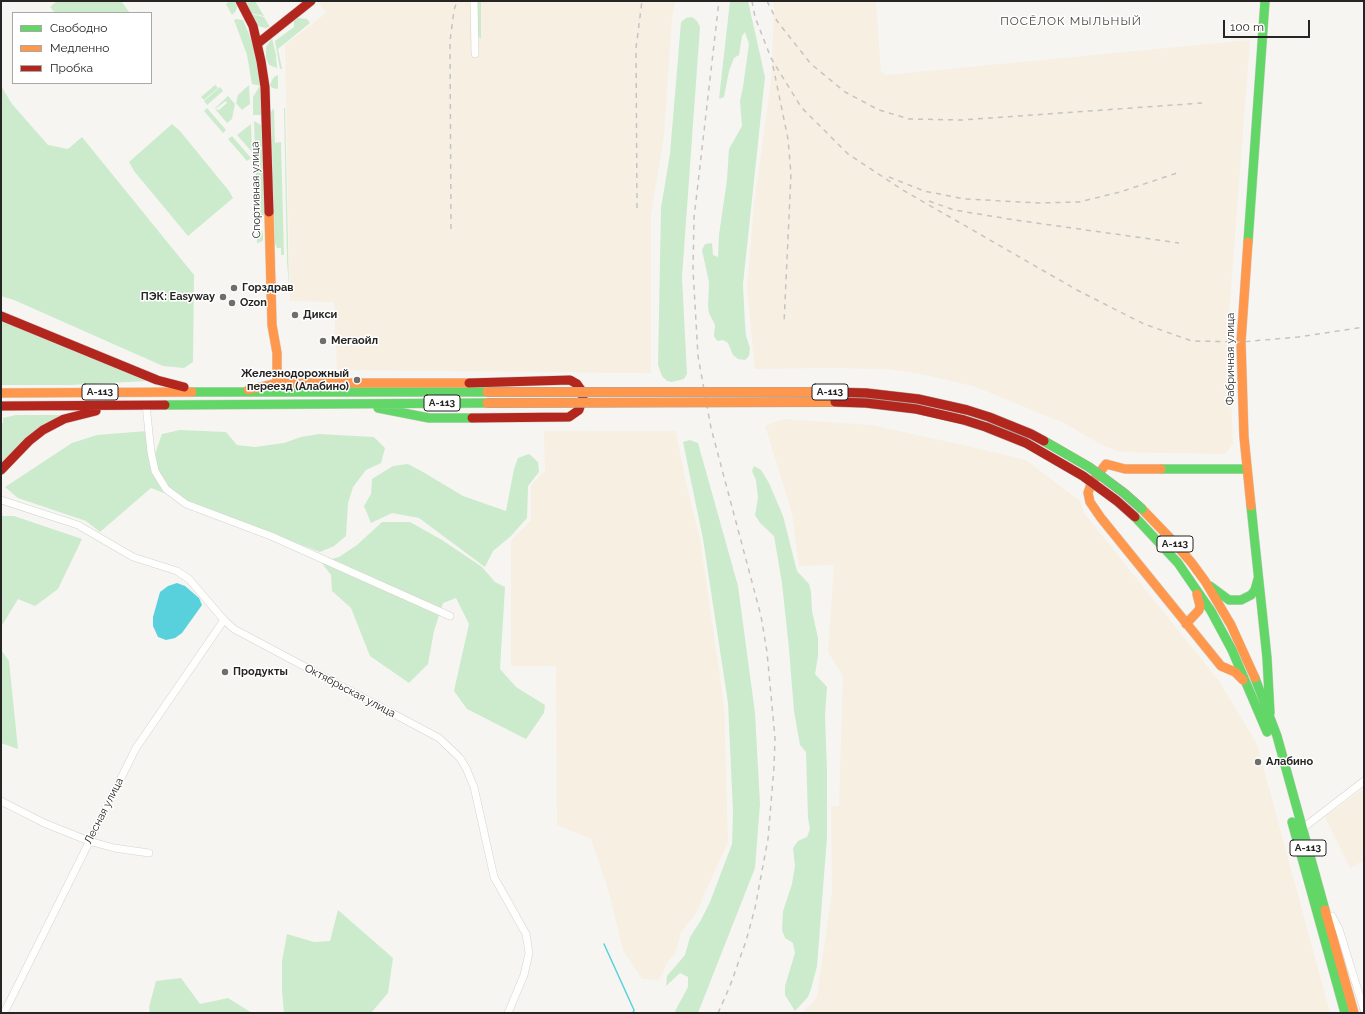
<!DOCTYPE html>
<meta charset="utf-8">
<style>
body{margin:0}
#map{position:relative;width:1365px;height:1014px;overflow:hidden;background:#f7f5f2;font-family:Raleway,sans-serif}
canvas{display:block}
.frame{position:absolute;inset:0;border:2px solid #262523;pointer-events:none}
.legend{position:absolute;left:12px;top:12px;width:140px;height:72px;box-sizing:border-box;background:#fff;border:1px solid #a8a8a7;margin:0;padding:5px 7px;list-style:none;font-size:12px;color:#262523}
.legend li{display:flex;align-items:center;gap:8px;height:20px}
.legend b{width:20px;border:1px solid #a8a8a7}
.scale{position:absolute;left:1223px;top:20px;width:87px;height:18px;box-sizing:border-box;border:2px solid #262523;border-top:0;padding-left:5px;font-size:12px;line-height:14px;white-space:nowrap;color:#262523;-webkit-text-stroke:3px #fff;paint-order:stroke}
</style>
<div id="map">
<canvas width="1365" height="1014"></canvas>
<div class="frame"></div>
<ul class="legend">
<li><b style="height:5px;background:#63d668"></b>Свободно</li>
<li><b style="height:5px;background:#ff974d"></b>Медленно</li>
<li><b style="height:5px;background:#b3261e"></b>Пробка</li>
</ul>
<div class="scale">100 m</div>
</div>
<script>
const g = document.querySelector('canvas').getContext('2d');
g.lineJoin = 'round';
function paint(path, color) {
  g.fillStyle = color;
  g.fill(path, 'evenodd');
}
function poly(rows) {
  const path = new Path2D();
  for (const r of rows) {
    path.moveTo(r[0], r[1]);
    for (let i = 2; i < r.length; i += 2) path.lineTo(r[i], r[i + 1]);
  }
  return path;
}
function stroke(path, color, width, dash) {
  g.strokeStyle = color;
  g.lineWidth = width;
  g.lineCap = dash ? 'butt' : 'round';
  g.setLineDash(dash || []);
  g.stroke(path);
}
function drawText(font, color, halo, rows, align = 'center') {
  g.font = font + ' Raleway,sans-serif';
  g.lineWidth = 3;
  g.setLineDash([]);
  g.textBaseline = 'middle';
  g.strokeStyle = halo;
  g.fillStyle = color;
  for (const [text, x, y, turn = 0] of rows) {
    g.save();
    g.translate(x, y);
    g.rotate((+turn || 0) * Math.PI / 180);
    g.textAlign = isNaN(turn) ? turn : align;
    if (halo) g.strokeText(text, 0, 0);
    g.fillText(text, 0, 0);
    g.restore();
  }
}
const industrial = poly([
 [321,1,675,1,672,17,664,135,651,215,651,373,337,370,334,302,290,301,285,45,326,13,319,3],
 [773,1,876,1,881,72,886,75,1250,40,1228,326,1233,444,1225,454,1120,452,1100,444,1064,423,976,387,926,375,887,369,827,368,755,369,747,289,754,205,771,81,774,9],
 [784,419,871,425,959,444,1026,460,1080,501,1084,513,1219,681,1257,744,1330,1013,802,1013,817,997,832,892,831,806,839,806,843,676,828,652,834,565,799,566,792,513,765,426],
 [544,431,676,431,686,484,700,539,724,705,728,842,696,913,681,932,675,955,668,961,659,980,642,979,623,950,609,892,591,839,557,825,556,666,511,666,511,541,531,520,531,485,545,471],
 [1364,788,1364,860,1350,868,1325,817]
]);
const green = poly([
 [57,1,121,1,130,13,55,13,50,7],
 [230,1,234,1,237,7,236,11,232,15,226,4],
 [244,1,255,1,264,16,250,13],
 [477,1,481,1,481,39,478,35],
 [730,1,748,1,765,77,743,284,745,324,746,336,750,348,749,356,745,360,738,359,733,355,728,343,723,340,717,341,714,336,715,325,709,313,708,307,709,282,702,250,705,244,712,243,713,255,718,257,719,235,727,180,729,149,742,126,740,101,743,87,749,44,745,32,742,36,739,55,734,58,729,71,724,97,719,99],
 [251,14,264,17,270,27,265,28,258,26],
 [692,17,697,21,700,27,682,277,687,374,684,379,672,382,667,381,662,376,658,365,661,208,670,154,681,22,686,18],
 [299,18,307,19,310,23,278,49,282,69,280,69,275,41,294,27,294,20],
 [236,19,243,20,251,39,257,57,261,86,252,84,247,55,234,20],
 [272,38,276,55,277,68,269,65,266,58,266,47],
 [278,75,278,89,272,88,270,85,272,80,274,77],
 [215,85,218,88,204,100,201,97],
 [249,85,250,104,242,110,236,103,238,95],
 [1,86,12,104,48,145,68,149,82,137,194,275,193,362,184,368,163,366,14,300,1,296],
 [220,87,223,91,207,105,204,101],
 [259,87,261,87,262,115,253,115,253,97],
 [228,96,235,104,232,119,227,123,216,110,217,109,219,110,227,103,226,101,215,109,215,108],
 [207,108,226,130,223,133,204,111],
 [274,108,275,143,281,142,284,255,281,255,281,248,277,248,275,243,271,112],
 [284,108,285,108,289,288,287,262],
 [254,121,261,125,265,215,261,220,257,220],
 [172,124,180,131,229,191,233,198,188,236,134,171,129,162],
 [251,124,252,152,237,135],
 [232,136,251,158,247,161,228,139],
 [257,229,261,229,263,234,263,240,261,242,257,243],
 [1,321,147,381,70,385,1,385],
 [16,415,65,415,1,463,1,423,3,423,3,418],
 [180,430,226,432,237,445,255,447,284,443,301,437,319,434,374,437,385,448,381,463,366,470,353,487,348,503,346,536,334,546,320,552,151,488,100,532,86,521,18,498,5,487,72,443,97,435,147,431,150,461,156,451,162,434],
 [690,440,698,443,738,586,755,713,760,804,755,868,698,1013,674,1013,688,987,688,977,680,973,666,986,667,976,685,955,690,937,701,920,710,902,732,844,733,812,728,703,703,539,683,442],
 [529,454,538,462,539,472,528,486,527,518,511,536,493,551,485,567,419,518,392,513,371,523,364,506,371,494,372,479,393,466,408,464,423,472,463,496,506,511,514,469,518,458],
 [754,466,761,470,769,483,783,516,797,571,809,584,811,592,812,611,818,638,818,656,815,674,827,687,825,715,827,771,827,837,817,966,811,989,808,997,795,1011,785,995,785,986,795,953,793,943,785,938,782,930,783,911,792,884,795,866,793,848,798,841,807,837,810,829,808,818,806,752,800,745,794,711,789,649,782,583,774,536,760,523,755,515,758,498,756,480,752,471],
 [1,516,14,516,82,539,58,589,35,606,18,599,1,627],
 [382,522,410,522,442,540,482,567,495,582,505,587,500,669,516,687,545,705,544,713,526,739,467,709,454,691,469,624,456,598,443,603,434,631,428,664,409,683,370,656,351,608,332,591,331,575,321,562,339,557,357,545],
 [1,650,9,661,18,749,1,743],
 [338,910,393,958,388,993,371,1013,284,1013,282,991,282,961,287,934,314,942,330,941],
 [181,978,200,1004,228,998,252,1013,150,1013,149,1007,156,981]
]);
const water = poly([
 [177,583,185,586,199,598,202,605,182,633,175,638,166,640,158,637,153,626,153,617,160,592,168,586]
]);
const stream = poly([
 [604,944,634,1010,633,1013]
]);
const street = poly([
 [474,1,475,54],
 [146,405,151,452,155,471,166,489,186,504,271,536,450,616],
 [1,500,78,525,133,557,177,571,189,579,224,620,234,629,439,738,460,758,466,768,474,787,494,877,526,934,529,953,524,975,508,1013],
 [1,801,44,823,89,841,114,848,149,853],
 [1303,828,1364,781],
 [1332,916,1339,929,1364,1010],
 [4,1013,136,748,224,620]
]);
const fast = poly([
 [1248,242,1265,1],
 [192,392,487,392],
 [165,405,487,403],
 [378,408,429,418,472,418],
 [1161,469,1246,469],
 [1251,506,1267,658,1270,713],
 [1135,517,1178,563,1211,611,1232,650,1267,732],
 [1210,586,1229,600,1241,600,1251,595,1255,590,1258,579],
 [1255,678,1277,736,1325,910],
 [1292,822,1345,1013]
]);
const slow = poly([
 [269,212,272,325,277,353,277,383],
 [1248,242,1241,342,1244,437,1251,506],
 [248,390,277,383,469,383],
 [1,393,192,392],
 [1161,469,1125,469,1106,464,1091,484,1088,493,1090,502,1101,518,1221,666,1235,672,1243,680],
 [1142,509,1170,538,1191,562,1205,581,1231,625,1255,678],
 [1186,624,1199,610,1200,606,1197,594],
 [1325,910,1354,1013]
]);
const jam = poly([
 [240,1,253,26,261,61,265,87,269,212],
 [257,44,311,1],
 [1,316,157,380,184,387],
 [469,383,570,380,577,384,582,391,583,397,579,410,569,417,472,418],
 [1,406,165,405],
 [1,470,29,441,43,430,64,419,96,411]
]);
const rail = poly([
 [752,1,755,17,771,58,801,107,848,154,901,189,1077,290,1144,324,1192,341,1241,342,1298,337,1364,327],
 [767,1,777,21,811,64,845,92,879,110,909,119,962,120,1202,103],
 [773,66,788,139,791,174,784,323],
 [889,177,924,191,965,199,1040,203,1079,202,1120,192,1180,172],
 [929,201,954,210,1015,220,1179,243],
 [637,208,636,48,642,1],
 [451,229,450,41,454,10,457,1],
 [718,1013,730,986,746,941,755,908,768,839,774,767,775,738,767,652,761,616,711,428,698,356,693,270,694,218,719,1]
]);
const fastBridge = poly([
 [1044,441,1089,467,1124,493,1142,509]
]);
const slowBridge = poly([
 [487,392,830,392],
 [487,403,835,402]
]);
const jamBridge = poly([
 [830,392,866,393,918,399,967,410,989,417,1031,434,1044,441],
 [835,402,866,403,916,409,964,420,986,427,1026,443,1083,476,1117,501,1135,517]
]);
const markers = [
 [234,288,4,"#6f6e6b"],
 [223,297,4,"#6f6e6b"],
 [232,303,4,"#6f6e6b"],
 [295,315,4,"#6f6e6b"],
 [323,341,4,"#6f6e6b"],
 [357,380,4,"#6f6e6b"],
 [225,672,4,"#6f6e6b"],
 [1258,762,4,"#6f6e6b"]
];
const shields = [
 [100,392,36],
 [830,392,36],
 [442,403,36],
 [1175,544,36],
 [1308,848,36]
];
const shieldNames = [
 ["А-113",100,392],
 ["А-113",830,392],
 ["А-113",442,403],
 ["А-113",1175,544],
 ["А-113",1308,848]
];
const streetNames = [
 ["Спортивная улица",256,190,-91],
 ["Фабричная улица",1231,359,-90],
 ["Октябрьская улица",350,691,28],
 ["Лесная улица",104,811,-63]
];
const poiNames = [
 ["Горздрав",242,288],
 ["ПЭК: Easyway",215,297,"right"],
 ["Ozon",240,303],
 ["Дикси",303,315],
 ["Мегаойл",331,341],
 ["Железнодорожный",349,374,"right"],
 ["переезд (Алабино)",349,387,"right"],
 ["Продукты",233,672],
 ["Алабино",1266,762]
];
const neighbourhoodNames = [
 ["ПОСЁЛОК МЫЛЬНЫЙ",1071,21]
];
paint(industrial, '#f6efe2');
paint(green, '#cbebcc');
paint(water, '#58d1dc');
stroke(stream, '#58d1dc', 1.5);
stroke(street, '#d4d3d0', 8);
stroke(fast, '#d4d3d0', 10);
stroke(slow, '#d4d3d0', 10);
stroke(jam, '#d4d3d0', 10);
stroke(street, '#fefefd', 7);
stroke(fast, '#63d668', 9);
stroke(slow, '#ff974d', 9);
stroke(jam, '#b3261e', 9);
stroke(rail, '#c4c4c2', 1.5, [5, 5]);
stroke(fastBridge, '#aba49c', 10, []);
stroke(slowBridge, '#aba49c', 10, []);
stroke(jamBridge, '#aba49c', 10, []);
stroke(fastBridge, '#63d668', 9);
stroke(slowBridge, '#ff974d', 9);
stroke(jamBridge, '#b3261e', 9);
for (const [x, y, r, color] of markers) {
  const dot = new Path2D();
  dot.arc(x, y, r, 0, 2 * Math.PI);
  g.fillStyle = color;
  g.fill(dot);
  stroke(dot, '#fff', 1.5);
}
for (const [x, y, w] of shields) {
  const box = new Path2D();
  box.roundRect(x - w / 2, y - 8, w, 16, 3);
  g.fillStyle = '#fff';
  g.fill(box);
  stroke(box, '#262523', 1);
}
drawText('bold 10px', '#262523', null, shieldNames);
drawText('11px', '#262523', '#fff', streetNames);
drawText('bold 11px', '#262523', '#fff', poiNames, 'left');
g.letterSpacing = '1px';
drawText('12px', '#494642', '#fff', neighbourhoodNames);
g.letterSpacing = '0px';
</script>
